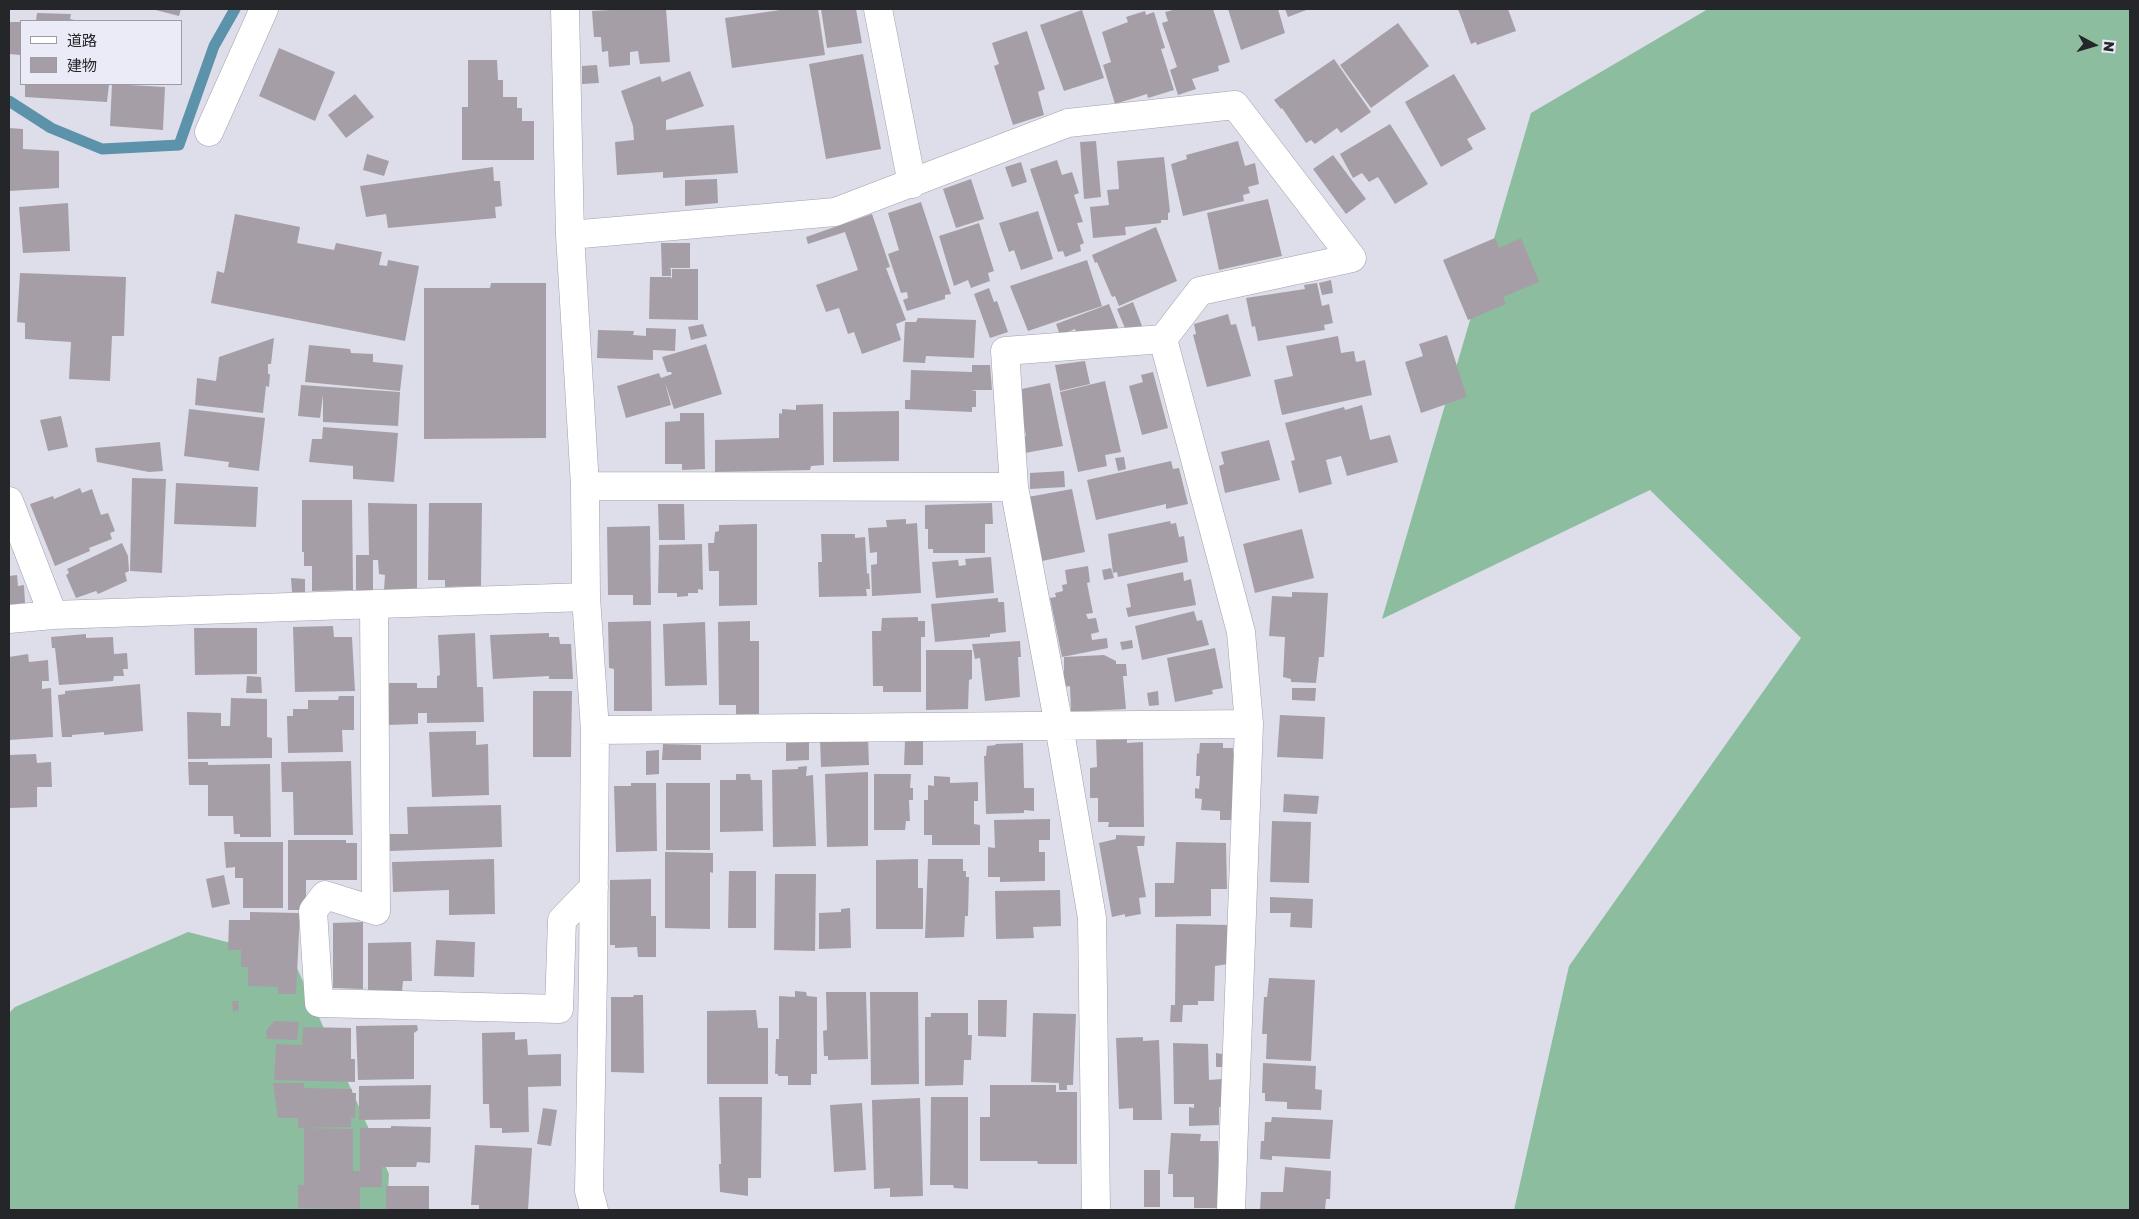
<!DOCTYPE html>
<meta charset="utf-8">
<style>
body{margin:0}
#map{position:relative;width:2139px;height:1219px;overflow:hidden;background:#dddeea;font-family:"Golos Text","Noto Sans JP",sans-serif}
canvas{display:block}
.frame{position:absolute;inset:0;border:10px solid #25262a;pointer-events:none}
.legend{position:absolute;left:20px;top:20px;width:162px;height:65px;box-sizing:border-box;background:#eaebf7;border:1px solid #9b9ca5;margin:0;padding:6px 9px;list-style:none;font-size:15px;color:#25262a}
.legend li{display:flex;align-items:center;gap:10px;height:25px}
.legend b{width:25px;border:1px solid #9b9ca5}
.north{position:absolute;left:2069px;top:20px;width:50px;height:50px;-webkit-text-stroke:4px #eaebf7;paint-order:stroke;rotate:96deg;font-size:14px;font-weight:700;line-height:20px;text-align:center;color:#25262a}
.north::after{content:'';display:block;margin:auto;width:18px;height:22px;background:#25262a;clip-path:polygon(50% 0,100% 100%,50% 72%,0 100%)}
</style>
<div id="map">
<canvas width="2139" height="1219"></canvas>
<div class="frame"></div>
<ul class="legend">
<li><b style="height:6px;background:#fff"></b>道路</li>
<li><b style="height:14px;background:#a69ea7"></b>建物</li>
</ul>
<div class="north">N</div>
</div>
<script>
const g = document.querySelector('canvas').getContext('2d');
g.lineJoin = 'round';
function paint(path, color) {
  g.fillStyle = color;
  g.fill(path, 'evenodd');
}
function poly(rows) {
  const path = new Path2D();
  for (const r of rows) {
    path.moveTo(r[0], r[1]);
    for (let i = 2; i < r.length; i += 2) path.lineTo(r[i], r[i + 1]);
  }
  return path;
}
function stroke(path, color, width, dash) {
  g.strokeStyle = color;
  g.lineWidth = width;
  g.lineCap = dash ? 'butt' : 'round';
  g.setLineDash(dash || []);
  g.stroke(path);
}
const forest = poly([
 [1708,9,2130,9,2130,1210,1514,1210,1569,966,1801,638,1650,490,1382,619,1531,113],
 [188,932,293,959,389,1174,387,1210,9,1210,9,1013,15,1007]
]);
const stream = poly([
 [9,101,51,128,102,149,179,145,214,46,235,9]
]);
const building = poly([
 [152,9,181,9,179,16],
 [627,9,666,9,670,62,640,64,638,51,630,52,630,65,609,67,608,51,602,52,601,37,594,37,592,11],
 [787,9,818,9,825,55,732,68,725,18],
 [821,9,856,9,862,43,827,48],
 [1177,9,1213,9,1230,62,1218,66,1219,71,1192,79,1196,89,1178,95,1170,70,1177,67,1162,23,1168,21,1165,12],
 [1228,9,1278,9,1285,33,1241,50],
 [1285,9,1309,9,1288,17],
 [1458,9,1508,9,1516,31,1477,45,1476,42,1471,44],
 [1082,10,1104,78,1064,91,1040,25],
 [1145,11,1146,15,1154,12,1165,48,1161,49,1174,90,1148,98,1147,94,1115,104,1103,65,1111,62,1102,32,1128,22,1126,17],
 [37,13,71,14,70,19,79,21,36,21],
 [9,22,21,22,21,55,9,54],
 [1398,23,1429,66,1371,108,1340,65],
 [1027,31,1045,89,1038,92,1044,115,1013,125,994,66,999,64,992,43],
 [279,48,335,72,315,121,259,96],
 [863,54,881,149,826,159,809,64],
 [1334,59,1371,112,1341,133,1337,128,1315,144,1311,140,1306,143,1282,108,1281,109,1274,100],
 [468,60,497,60,498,80,503,80,503,97,517,97,517,108,522,108,522,121,534,121,534,160,462,160,462,107,468,107],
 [597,65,599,83,582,84,582,66],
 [690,71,704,106,666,120,666,130,734,125,738,173,663,178,663,172,617,175,615,142,634,140,633,126,621,91,660,76,662,82],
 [1454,74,1486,129,1467,139,1473,149,1441,167,1405,102],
 [25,84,109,84,107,102,25,97],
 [112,84,165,87,163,130,110,126],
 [355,94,374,117,346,138,328,115],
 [1390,124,1428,184,1395,204,1378,177,1369,182,1362,173,1353,178,1340,154],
 [9,128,23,129,23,149,59,151,59,188,9,191],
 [1096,141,1101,197,1084,199,1080,142],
 [1238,141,1245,166,1255,163,1259,184,1248,187,1250,193,1243,195,1244,201,1183,216,1171,164,1187,159,1186,155],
 [367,154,389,161,384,176,363,170],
 [1333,155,1366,199,1346,214,1313,169],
 [1164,157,1170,212,1168,213,1168,220,1161,220,1161,223,1125,227,1126,235,1093,238,1090,207,1109,205,1107,190,1119,189,1117,161],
 [1057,160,1062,175,1072,172,1079,193,1074,195,1083,222,1077,223,1084,243,1080,245,1081,251,1065,257,1063,251,1058,252,1030,169],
 [1021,162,1027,182,1012,187,1005,167],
 [493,167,494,181,500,181,502,206,495,207,496,218,388,228,386,214,366,217,360,186],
 [717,179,718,203,685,206,685,180],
 [971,179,984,219,956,228,943,189],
 [1268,199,1282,256,1219,270,1207,213],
 [921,202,951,294,945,295,945,299,907,311,903,300,908,298,907,292,901,293,888,254,899,250,888,213],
 [68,203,70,251,23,253,19,207],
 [1038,211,1053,259,1021,270,1014,250,1009,252,999,223],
 [235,214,300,227,297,243,334,250,336,243,382,252,379,265,387,266,388,260,419,266,405,341,211,303,217,271,224,273],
 [872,214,890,267,886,268,906,320,896,324,901,340,862,354,854,332,848,334,839,308,826,312,816,285,858,270,845,232,808,244,806,237],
 [979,223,994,271,988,273,990,281,971,288,968,280,954,286,939,236],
 [1156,227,1177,281,1119,306,1115,296,1112,297,1097,262,1095,263,1092,255],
 [1495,238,1499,248,1521,238,1539,282,1503,297,1506,304,1468,320,1443,260],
 [661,243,690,243,690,268,669,268,671,269,671,276,662,276],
 [1087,260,1102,306,1028,331,1010,286],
 [672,269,698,269,698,320,649,319,650,277,671,277,672,279],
 [20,273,126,277,124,336,112,336,110,381,69,379,71,342,25,339,25,323,17,322],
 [1331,280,1333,293,1322,295,1319,283],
 [491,283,546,283,546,438,424,439,424,288,490,288],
 [1317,283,1322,306,1329,304,1333,323,1324,325,1325,330,1258,341,1255,326,1252,327,1246,298,1305,289,1304,285],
 [989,288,994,302,997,301,1008,332,990,338,974,294],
 [1133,302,1142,326,1127,333,1117,309],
 [1109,304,1119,330,1077,335,1075,329,1060,335,1056,324],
 [1228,314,1231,325,1236,324,1251,376,1207,387,1193,335,1196,334,1194,324],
 [918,318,976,320,974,358,926,356,925,363,903,362,905,322,916,322],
 [703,324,707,336,691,340,688,327],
 [646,328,676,329,675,351,653,350,653,360,597,358,598,330,634,331,633,335,646,336],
 [1447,335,1467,397,1421,413,1405,362,1423,356,1419,344],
 [1338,336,1341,353,1354,351,1356,362,1365,360,1372,395,1282,415,1274,380,1293,376,1286,346],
 [274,338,271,364,268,364,268,374,270,374,269,387,266,386,263,413,195,405,197,378,216,381,219,357],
 [706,344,722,394,674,409,665,383,671,405,626,418,617,386,659,373,661,378,672,374,671,372,667,372,662,357],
 [309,345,350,349,351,353,373,354,373,362,403,365,400,391,305,382],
 [1085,361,1090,384,1060,391,1055,365],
 [972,365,990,365,992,390,971,390,976,391,976,407,972,407,972,412,905,409,905,400,910,400,911,370,972,372],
 [1153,372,1168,428,1142,435,1129,386,1143,382,1141,375],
 [1105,381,1121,452,1105,455,1107,466,1078,472,1060,392],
 [1050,383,1063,446,1025,453,1022,437,1026,436,1017,390],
 [301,385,400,392,398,426,323,422,323,395,320,418,298,416],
 [823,404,824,465,811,466,810,470,715,472,715,440,779,438,779,413,782,414,782,409,796,410,796,405],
 [1362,405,1370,440,1390,435,1398,462,1347,476,1341,456,1326,460,1332,484,1299,493,1291,461,1295,460,1285,423,1344,407,1345,410],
 [189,409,265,418,259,471,228,467,229,462,184,456],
 [899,411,899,461,833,462,833,412],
 [680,413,704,413,705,469,682,470,682,464,665,464,665,422,680,421],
 [61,416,68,447,48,451,40,420],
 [323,427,398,433,394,482,353,479,353,466,309,462,312,439,322,439],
 [1269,440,1280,480,1225,493,1219,466,1224,464,1221,452],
 [160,442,163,471,149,472,97,462,95,448],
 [1124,457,1126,469,1118,471,1115,458],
 [1171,461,1173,469,1179,468,1188,504,1166,509,1166,504,1096,520,1087,480],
 [1064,471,1065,487,1030,489,1030,473],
 [132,478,166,479,162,573,130,571],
 [176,483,258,487,256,527,174,524],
 [80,488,82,493,92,489,101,515,108,513,115,531,110,533,112,539,89,548,90,551,55,566,30,504,53,496,54,499],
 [1072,489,1085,552,1042,561,1028,497],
 [302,500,352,500,353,590,312,591,312,566,304,566,304,552,302,552],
 [368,503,417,504,417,589,384,590,385,575,379,574,378,560,373,560,373,591,356,590,356,555,369,555],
 [429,503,482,503,481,586,445,587,445,580,428,580],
 [992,503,993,524,985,524,985,553,933,553,933,549,928,549,928,529,925,529,925,505],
 [658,504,684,504,685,540,659,540],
 [906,519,906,524,917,523,921,593,872,596,871,565,877,564,877,552,870,553,868,528,887,527,886,520],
 [1170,521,1171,524,1176,523,1179,537,1184,536,1188,562,1118,577,1117,572,1113,573,1108,534],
 [757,524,757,605,719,606,719,571,709,571,708,543,714,543,715,532,719,531,719,525],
 [650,526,651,605,633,605,633,595,608,595,607,527],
 [1302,529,1314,578,1255,593,1243,544],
 [821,534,855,534,855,538,865,537,867,574,869,573,870,589,866,589,867,596,819,597,818,562,822,562],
 [122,543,128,556,129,571,125,573,127,581,98,594,96,591,76,598,66,575,69,573,67,569],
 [702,544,703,590,698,589,698,593,688,593,688,596,677,597,677,593,658,593,659,545],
 [991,557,994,593,936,598,932,562,958,560,959,566,966,565,965,559],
 [1088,566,1090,582,1087,583,1093,613,1086,614,1088,619,1096,618,1099,632,1091,634,1092,640,1107,638,1108,648,1062,657,1050,598,1056,597,1055,593,1063,591,1062,585,1067,584,1065,570],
 [1111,568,1114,578,1104,580,1102,570],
 [1183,572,1184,581,1191,579,1196,605,1128,617,1126,608,1131,607,1127,584],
 [17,575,18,586,24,585,25,603,9,605,9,576],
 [291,578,305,579,305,592,292,592],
 [1292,592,1328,593,1324,657,1319,657,1316,683,1291,682,1291,679,1283,677,1285,637,1269,636,1272,596,1292,597],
 [998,598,998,602,1004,602,1006,632,990,634,990,637,935,642,931,604],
 [1194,611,1197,621,1202,620,1209,645,1142,660,1135,626],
 [918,617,918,621,925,621,925,637,921,637,921,692,883,692,883,686,873,686,872,631,881,631,882,618],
 [651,621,652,711,614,711,614,669,609,668,608,622],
 [750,621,750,641,759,641,759,714,736,715,736,705,719,705,718,622],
 [705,622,707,685,665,686,663,624],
 [333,626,334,637,352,637,355,691,295,692,293,627],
 [194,628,257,628,257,674,195,675],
 [475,633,477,687,483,687,484,722,427,723,427,713,418,713,418,724,387,725,386,683,417,683,417,688,437,688,437,676,440,675,438,635],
 [549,633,549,637,559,637,560,644,571,644,573,679,549,679,549,676,493,679,490,635],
 [86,634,86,638,113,637,114,654,127,653,128,669,123,669,124,676,114,676,113,681,59,685,55,648,52,648,51,637],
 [1132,640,1133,648,1122,650,1120,642],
 [1020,641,1021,657,1018,657,1020,697,985,701,980,658,975,659,972,644],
 [1215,648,1223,688,1212,690,1213,694,1175,702,1167,658],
 [926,650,972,650,972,679,969,680,968,709,926,710],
 [28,654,29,662,48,660,49,681,42,681,42,689,51,688,53,737,9,740,9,657],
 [1104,655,1116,661,1116,664,1126,664,1127,676,1123,676,1126,709,1071,712,1070,686,1064,687,1064,657],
 [247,676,261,677,262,693,246,693],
 [140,684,143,731,104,735,104,732,72,735,72,737,62,737,58,695,65,694,65,691],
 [1292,688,1316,688,1315,701,1292,700],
 [533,691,572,691,571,757,533,757],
 [1158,691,1159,705,1149,706,1147,693],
 [339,696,354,696,354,730,342,730,343,752,288,753,287,716,293,716,293,709,308,709,308,700,338,700],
 [231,698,267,699,267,737,272,738,272,758,188,759,187,712,221,713,221,726,230,726],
 [1280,715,1325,717,1323,759,1277,757],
 [476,731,476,745,488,744,489,795,432,797,429,732],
 [868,737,869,765,821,767,820,739],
 [1096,737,1127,737,1127,743,1143,742,1144,827,1108,827,1109,822,1098,822,1098,798,1090,798,1090,768,1097,767],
 [923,740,923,765,904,765,905,741],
 [809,742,809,760,786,761,786,743],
 [1023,743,1024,788,1034,788,1034,811,1024,810,1024,813,986,814,984,756,986,756,987,746,996,745,995,744],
 [1200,743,1223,743,1223,748,1233,748,1233,753,1240,754,1240,820,1220,820,1220,811,1201,810,1202,799,1195,798,1195,788,1199,789,1200,776,1196,776,1197,753,1199,754],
 [663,744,701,745,701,760,662,760],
 [659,750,659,774,646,775,646,751],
 [36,754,37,763,51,762,52,787,37,787,37,807,10,808,9,755],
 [351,761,353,835,294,835,293,792,282,792,281,762],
 [188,762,208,762,208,765,270,764,271,837,240,837,240,834,234,834,233,816,208,816,208,785,189,785],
 [807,766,806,776,813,775,816,846,773,847,772,770,798,769,798,767],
 [868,772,868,846,827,847,825,774],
 [736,774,750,774,751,780,762,780,763,831,720,832,720,780,736,780],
 [874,774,911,774,910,788,913,788,913,800,909,800,910,821,906,821,905,830,874,830],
 [934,776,950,777,950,783,978,782,978,801,974,801,974,824,980,825,980,845,932,845,932,835,924,835,924,800,928,800,928,785,934,786],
 [631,783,656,783,657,851,616,852,614,786,631,786],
 [666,783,710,783,710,850,666,850],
 [1284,794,1319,796,1317,814,1283,812],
 [501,805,502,847,390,851,389,834,408,834,407,807],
 [1050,819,1050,840,1039,840,1039,852,1045,852,1045,881,1000,882,1000,877,988,877,988,847,995,848,994,820],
 [1272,821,1311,822,1309,883,1270,882],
 [1116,835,1145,836,1144,846,1137,846,1146,897,1139,898,1141,914,1125,917,1125,914,1112,917,1099,843,1116,839],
 [288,840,346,840,346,843,357,843,357,880,306,880,306,910,288,910],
 [224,842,283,842,283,908,243,908,243,878,235,878,235,867,226,868],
 [1176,842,1226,843,1227,889,1211,889,1211,916,1155,917,1155,883,1174,883],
 [665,852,713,853,713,873,710,872,710,929,665,928],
 [494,859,495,914,449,915,449,890,393,892,392,862],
 [918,859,918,888,923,888,923,929,876,929,876,860],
 [928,859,963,859,963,871,966,871,966,877,969,877,968,916,965,916,964,937,925,938],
 [729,871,756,871,756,928,728,928],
 [775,874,816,874,815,951,774,950],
 [224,875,230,904,212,908,206,879],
 [651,879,651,916,656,916,656,957,638,957,637,947,615,948,615,945,610,945,610,880],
 [1060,890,1061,926,1033,927,1034,938,996,939,995,891],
 [1270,897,1313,899,1312,928,1290,927,1291,913,1270,913],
 [850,908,851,948,819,949,819,913,841,912,841,909],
 [250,912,300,913,296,994,278,994,278,987,248,986,248,967,241,967,241,950,228,950,229,920,250,920],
 [363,922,363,989,333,988,333,923],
 [1176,924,1229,925,1228,964,1215,966,1214,1001,1198,1001,1198,1005,1183,1005,1182,1022,1170,1022,1171,1005,1175,1005],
 [436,940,475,942,474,977,434,976],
 [411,942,412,981,403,981,402,991,368,990,368,943],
 [1269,978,1315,980,1311,1061,1266,1059,1267,1034,1262,1034,1264,997,1267,997],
 [795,991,806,992,807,996,817,997,817,1074,811,1074,811,1085,788,1085,788,1076,778,1076,778,1074,775,1074,776,1039,779,1039,779,996,795,997],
 [826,992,866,992,868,1059,828,1060,828,1056,824,1056,823,1031,827,1030],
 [870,992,918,992,919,1084,871,1085],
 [634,995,643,995,644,1073,611,1072,611,997,633,997],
 [978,1000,1007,1000,1006,1037,978,1036],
 [232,1001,238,1001,239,1010,233,1012],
 [756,1010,758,1028,768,1028,768,1084,707,1084,707,1011],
 [931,1013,968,1013,968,1035,972,1035,971,1060,964,1060,963,1085,925,1086,925,1017,931,1017],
 [1033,1013,1076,1014,1073,1085,1067,1085,1067,1090,1059,1090,1059,1083,1031,1082],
 [274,1021,299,1022,297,1040,267,1039,266,1031],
 [417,1025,418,1030,414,1033,414,1079,358,1080,356,1026],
 [303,1027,351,1028,351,1059,355,1059,355,1082,274,1080,276,1044,302,1045],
 [515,1032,515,1040,527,1039,528,1055,561,1054,561,1086,528,1087,529,1132,502,1133,502,1128,490,1128,489,1104,483,1104,482,1033],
 [1143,1037,1143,1041,1159,1040,1162,1120,1133,1120,1133,1108,1119,1109,1116,1038],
 [1173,1043,1208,1044,1209,1080,1222,1079,1223,1107,1219,1107,1219,1125,1189,1126,1189,1107,1194,1108,1194,1104,1174,1104],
 [1216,1053,1222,1054,1222,1067,1216,1067],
 [1263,1063,1316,1066,1315,1089,1322,1090,1321,1110,1287,1109,1287,1102,1265,1101,1265,1093,1262,1093],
 [273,1083,304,1083,304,1088,352,1089,352,1093,356,1093,355,1118,351,1118,351,1127,298,1128,298,1118,278,1118],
 [431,1085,430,1119,359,1120,359,1086],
 [990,1085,1056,1085,1056,1092,1077,1092,1077,1164,1038,1164,1037,1161,980,1161,980,1117,990,1117],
 [719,1097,762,1097,761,1178,748,1178,748,1196,720,1192,719,1164,721,1164],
 [931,1097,968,1097,968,1189,954,1188,953,1185,930,1185],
 [920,1098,923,1196,890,1197,890,1188,874,1189,872,1100],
 [862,1103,866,1170,834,1172,830,1105],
 [543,1108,557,1110,551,1146,537,1144],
 [1272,1117,1333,1120,1330,1159,1272,1156,1272,1160,1260,1159,1261,1141,1264,1141,1265,1122,1271,1122],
 [391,1126,431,1127,430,1163,417,1162,416,1167,382,1167,382,1187,360,1187,360,1209,298,1208,298,1185,304,1185,304,1128,353,1129,353,1171,360,1171,360,1128,391,1128],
 [1171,1133,1201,1134,1200,1141,1218,1141,1219,1208,1194,1208,1194,1197,1173,1197,1173,1174,1168,1174],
 [475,1145,532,1148,528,1210,479,1210,479,1205,471,1205],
 [1285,1167,1331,1171,1330,1199,1326,1199,1325,1210,1260,1210,1261,1192,1283,1192],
 [1144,1170,1160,1170,1160,1207,1144,1207],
 [386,1186,429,1186,429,1210,386,1210]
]);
const minor = poly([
 [565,9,570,235,585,486,586,597,595,730,593,974,589,1191,594,1210],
 [878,9,912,184],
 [209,132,264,9],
 [570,235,835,212,1068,123,1235,105,1352,258,1200,291,1163,339,1241,632,1249,724,1231,1210],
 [585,486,1014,487],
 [9,501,53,615],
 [374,604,376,911,325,895,313,911,319,1003,559,1009,562,920,594,887],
 [9,619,53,615,586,597],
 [595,730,1249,724],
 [1096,1210,1092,918,1059,726,1014,487,1005,351,1163,339]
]);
paint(forest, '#8dbd9f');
stroke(stream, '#5d93aa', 11);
paint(building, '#a69ea7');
stroke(minor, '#9fa1ac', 29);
stroke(minor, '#fff', 28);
</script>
